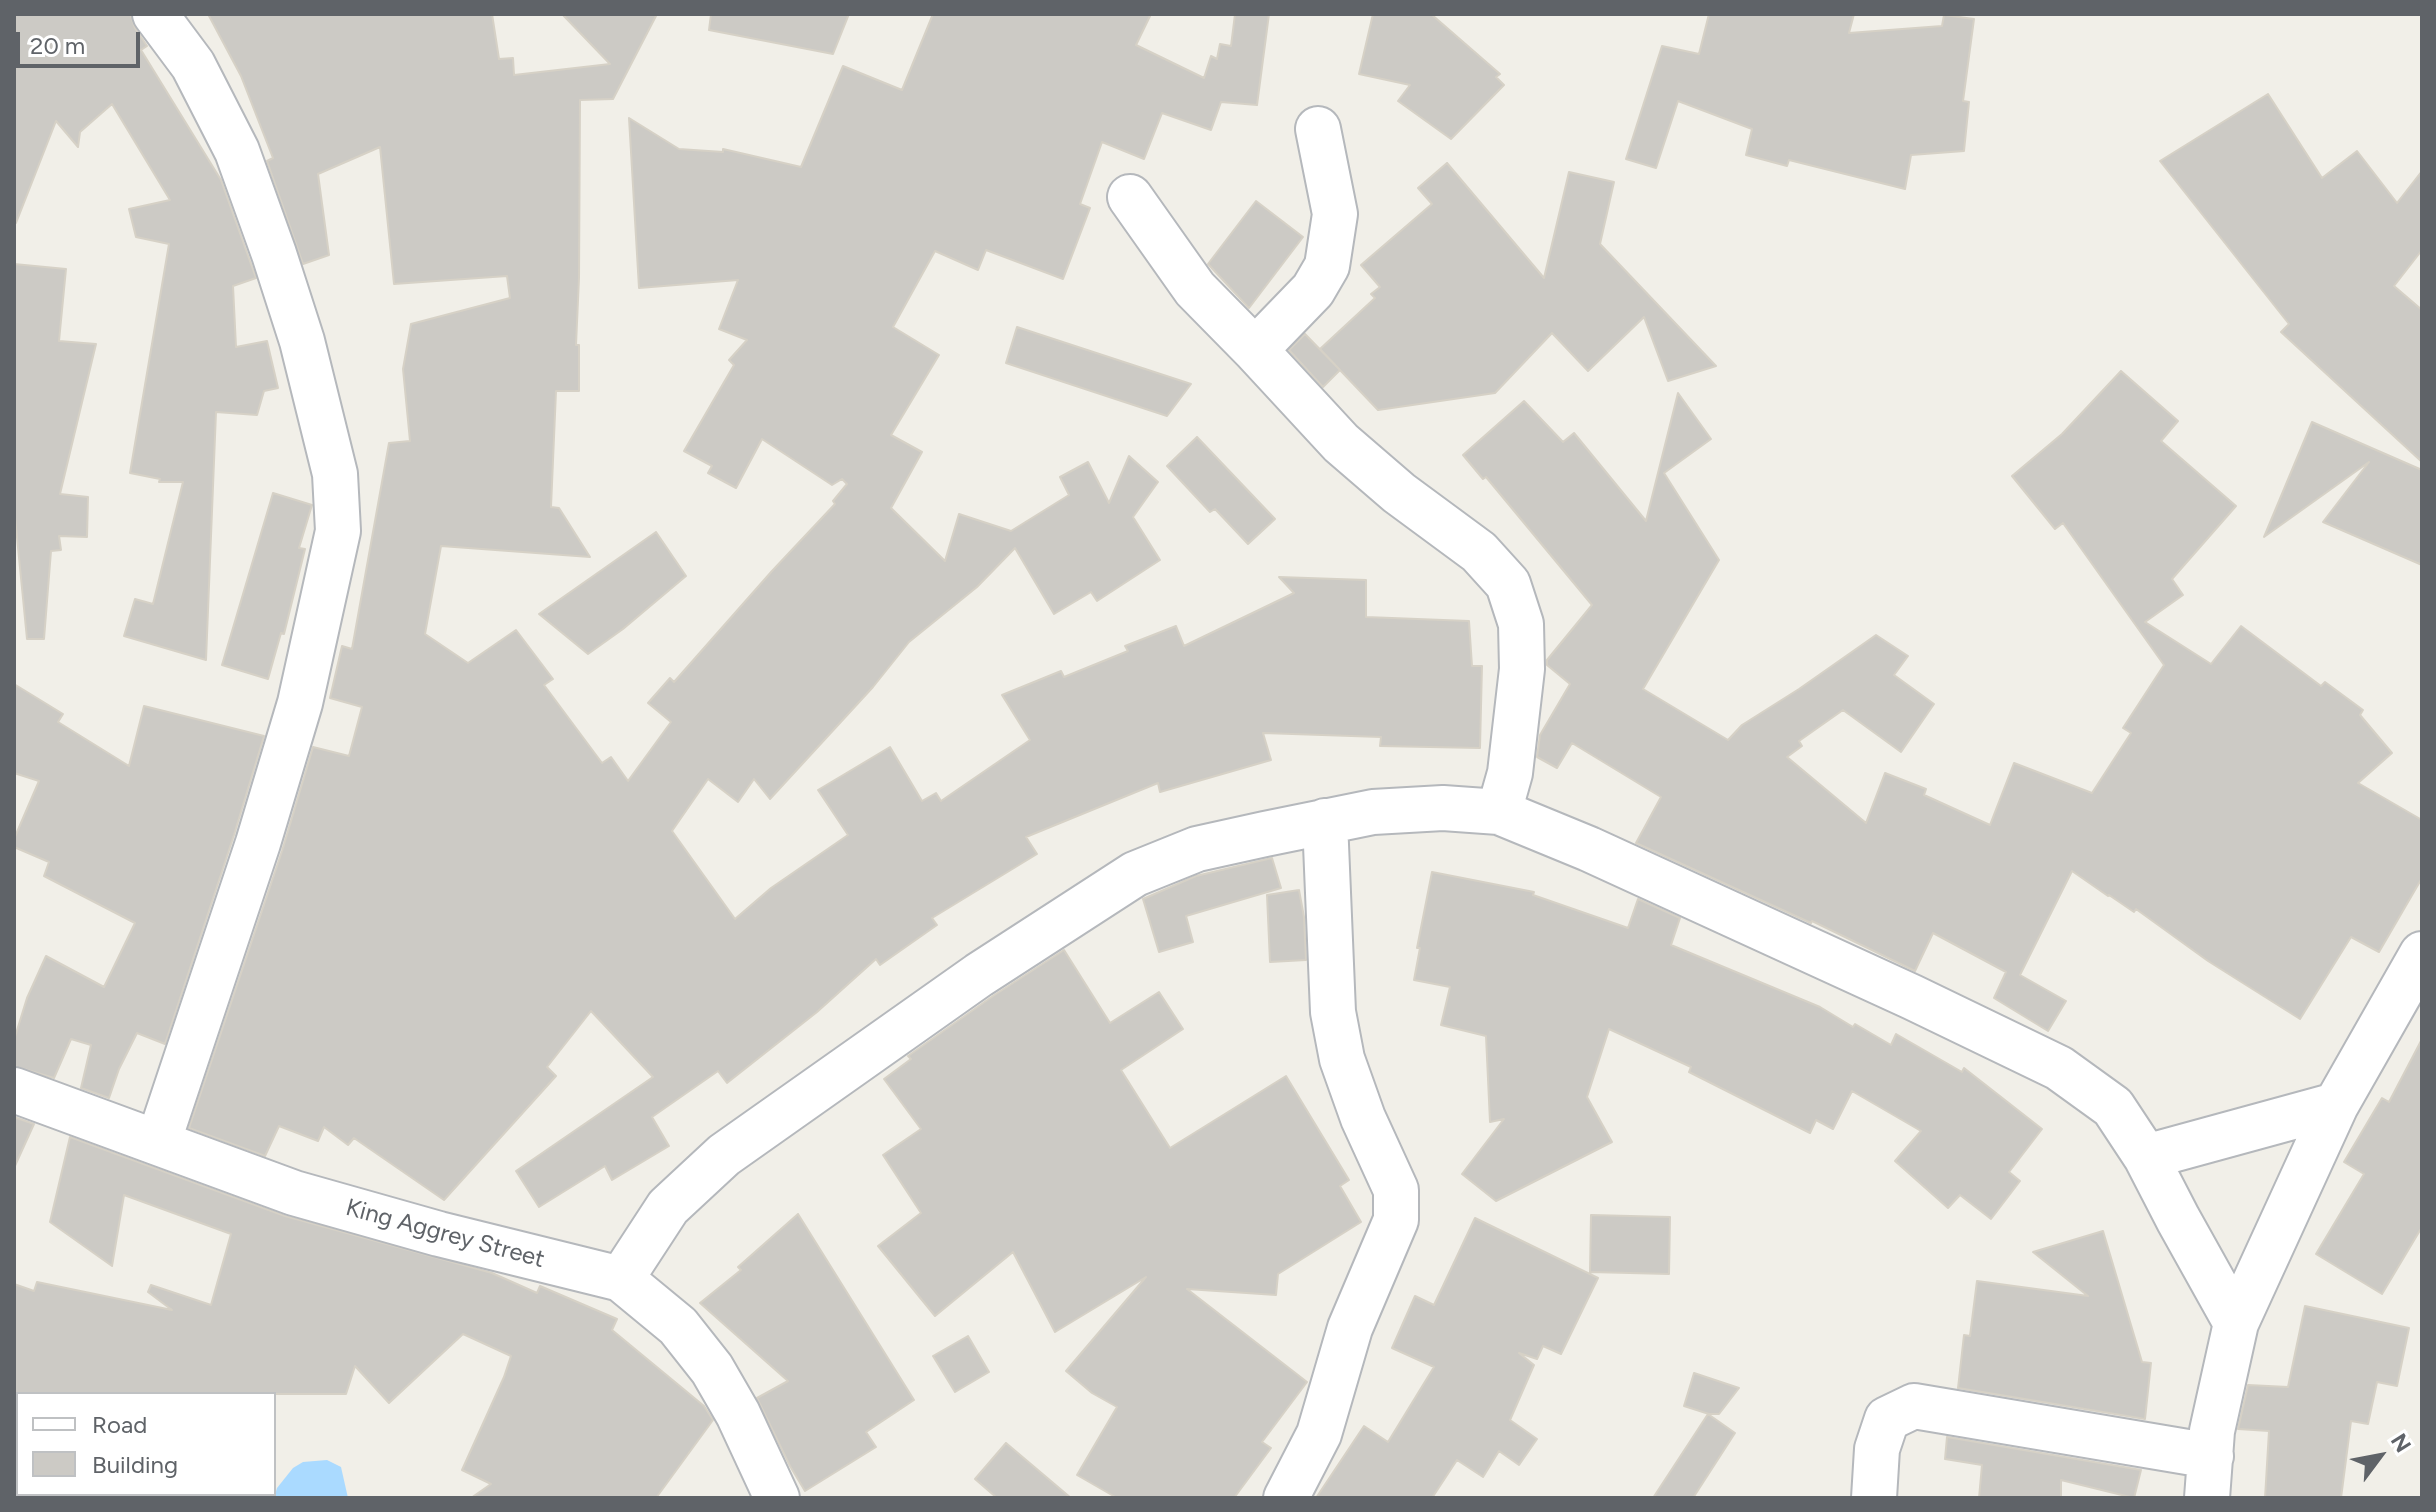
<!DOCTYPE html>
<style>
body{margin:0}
#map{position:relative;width:2436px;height:1512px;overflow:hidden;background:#f1efe8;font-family:Figtree,sans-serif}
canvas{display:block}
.frame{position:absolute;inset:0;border:16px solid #5f6368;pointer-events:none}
.legend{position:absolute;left:16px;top:1392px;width:260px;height:104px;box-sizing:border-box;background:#fff;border:2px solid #bfc1c3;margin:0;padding:10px 14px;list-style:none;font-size:24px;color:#5f6368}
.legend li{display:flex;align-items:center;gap:16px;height:40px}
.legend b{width:40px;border:2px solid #bfc1c3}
.north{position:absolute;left:2340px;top:1416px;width:80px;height:80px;-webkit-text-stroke:6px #fff;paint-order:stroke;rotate:58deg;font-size:22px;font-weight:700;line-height:32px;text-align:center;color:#5f6368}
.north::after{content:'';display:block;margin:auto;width:28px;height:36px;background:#5f6368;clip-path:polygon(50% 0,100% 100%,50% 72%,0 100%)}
.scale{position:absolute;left:16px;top:32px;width:124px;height:36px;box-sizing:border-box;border:4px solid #5f6368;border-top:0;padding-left:10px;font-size:24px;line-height:28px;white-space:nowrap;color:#5f6368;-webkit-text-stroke:6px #fff;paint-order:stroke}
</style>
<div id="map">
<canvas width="2436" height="1512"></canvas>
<div class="frame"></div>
<ul class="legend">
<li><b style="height:10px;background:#fff"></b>Road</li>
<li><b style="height:22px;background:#cccac5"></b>Building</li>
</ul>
<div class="north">N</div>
<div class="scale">20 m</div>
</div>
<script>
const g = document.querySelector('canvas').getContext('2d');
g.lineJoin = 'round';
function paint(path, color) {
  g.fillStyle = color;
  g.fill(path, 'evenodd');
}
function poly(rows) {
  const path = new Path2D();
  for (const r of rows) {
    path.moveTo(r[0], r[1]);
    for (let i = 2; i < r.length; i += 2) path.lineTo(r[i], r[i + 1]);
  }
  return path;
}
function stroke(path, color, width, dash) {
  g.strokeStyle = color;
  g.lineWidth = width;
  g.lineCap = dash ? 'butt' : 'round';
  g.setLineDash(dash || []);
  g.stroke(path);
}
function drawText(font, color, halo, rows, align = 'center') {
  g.font = font + ' Figtree,sans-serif';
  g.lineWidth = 8;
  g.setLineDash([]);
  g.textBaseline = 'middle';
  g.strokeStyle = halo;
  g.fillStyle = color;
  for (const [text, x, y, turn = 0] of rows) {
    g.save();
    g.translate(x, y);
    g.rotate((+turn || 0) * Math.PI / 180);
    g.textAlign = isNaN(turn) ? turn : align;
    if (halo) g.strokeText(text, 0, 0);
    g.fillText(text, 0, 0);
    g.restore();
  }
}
const water = poly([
 [327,1460,341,1467,348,1498,274,1498,277,1488,293,1468,303,1462]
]);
const building = poly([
 [14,14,130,14,135,28,147,46,141,50,221,180,256,278,233,286,236,347,267,341,278,388,264,391,257,415,216,412,206,660,124,636,135,599,153,604,183,482,159,482,160,479,130,473,169,244,136,237,129,209,170,200,112,104,80,132,78,147,56,121,16,223,14,222,14,14],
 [208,14,492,14,499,59,513,58,514,75,610,64,562,14,657,14,613,99,580,100,579,278,576,345,579,345,579,391,556,391,551,507,559,508,590,557,441,546,425,634,468,663,516,630,553,679,544,685,602,763,611,757,628,781,671,722,648,703,670,678,674,682,772,571,835,504,833,501,847,484,842,479,832,485,762,439,736,488,708,473,712,466,684,451,734,365,729,360,747,340,719,329,738,280,639,288,629,118,679,149,723,152,723,149,801,167,843,66,902,90,933,14,1151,14,1136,45,1204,78,1211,56,1217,59,1220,44,1231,46,1235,14,1269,14,1257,105,1221,102,1211,130,1162,113,1144,159,1102,142,1080,204,1090,208,1063,279,986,250,978,270,935,251,893,327,939,355,891,435,922,452,891,508,945,561,959,514,1011,531,1069,495,1060,477,1088,462,1109,503,1129,456,1158,482,1133,517,1160,560,1097,601,1091,592,1054,614,1015,548,977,587,909,642,873,687,770,799,754,779,738,802,708,779,672,831,735,919,771,888,848,835,818,790,890,747,922,801,936,793,941,801,1030,740,1002,695,1061,671,1064,677,1128,651,1125,646,1176,626,1184,646,1294,593,1279,577,1366,580,1366,617,1469,621,1472,666,1482,666,1480,748,1380,746,1381,737,1263,733,1271,760,1160,792,1158,783,1026,837,1037,854,932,918,937,925,880,965,876,959,817,1012,727,1083,718,1071,652,1117,669,1146,612,1180,605,1166,539,1207,516,1171,653,1077,591,1011,547,1067,556,1076,444,1200,354,1138,348,1145,324,1127,318,1141,279,1126,265,1156,189,1128,282,851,313,747,349,756,362,707,330,698,342,646,352,649,389,443,410,441,403,369,411,324,510,298,507,276,394,284,380,147,318,174,329,255,303,264,267,161,273,158,241,76,208,14],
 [711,14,849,14,833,54,709,30,711,14],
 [1373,14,1431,14,1500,74,1496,77,1504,85,1451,139,1398,101,1410,85,1359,74,1373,14],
 [1709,14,1854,14,1849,33,1942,26,1944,15,1974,19,1963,101,1969,102,1964,151,1911,155,1905,189,1789,160,1787,166,1746,155,1752,129,1678,101,1656,168,1626,159,1662,46,1699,54,1709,14],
 [2268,94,2322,178,2357,151,2397,203,2422,171,2422,250,2394,286,2422,310,2422,462,2281,332,2289,324,2160,161,2268,94],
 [1447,163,1544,278,1569,172,1614,182,1600,244,1716,366,1668,381,1644,317,1588,371,1552,333,1495,393,1378,410,1320,349,1375,298,1371,294,1380,287,1361,265,1432,204,1418,188,1447,163],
 [1256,201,1303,237,1249,308,1208,264,1256,201],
 [14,264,66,269,59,341,96,344,60,494,88,497,87,537,59,536,61,550,51,551,44,639,27,639,14,507,14,264],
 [1017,327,1191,384,1167,416,1006,363,1017,327],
 [1305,334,1340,370,1323,387,1289,350,1305,334],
 [2121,371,2178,421,2161,441,2236,506,2172,579,2183,595,2145,622,2211,664,2241,626,2321,686,2325,682,2363,710,2360,715,2392,753,2358,783,2422,820,2422,878,2379,952,2351,937,2300,1019,2208,961,2136,909,2134,912,2109,895,2108,896,2072,871,2020,975,2066,1001,2048,1031,1994,998,2006,972,1933,933,1915,971,1812,921,1811,923,1636,843,1661,797,1572,743,1557,768,1537,757,1540,735,1570,684,1547,665,1547,660,1592,605,1486,477,1483,479,1463,455,1524,401,1563,442,1574,433,1646,521,1678,393,1711,439,1664,473,1719,560,1643,689,1728,740,1742,725,1799,689,1876,635,1908,656,1894,675,1934,704,1901,752,1843,710,1799,741,1802,746,1787,757,1866,823,1885,773,1926,789,1924,795,1990,825,2014,763,2092,793,2131,733,2123,728,2164,665,2063,523,2055,529,2012,476,2062,434,2121,371],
 [2312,422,2422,470,2422,565,2323,522,2369,462,2264,537,2312,422],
 [1197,437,1275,519,1248,544,1215,509,1210,512,1167,466,1197,437],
 [273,493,312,505,299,548,305,549,284,634,281,633,268,679,222,665,273,493],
 [656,532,686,576,623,629,588,654,539,614,656,532],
 [14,684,63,714,58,722,129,766,144,706,264,736,234,835,165,1044,137,1033,119,1069,109,1098,81,1088,91,1045,71,1039,54,1078,14,1066,14,1040,27,998,46,956,104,987,135,923,44,876,49,862,14,847,14,839,39,781,14,773,14,684],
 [1272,858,1281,888,1186,916,1193,942,1159,952,1143,899,1196,876,1272,858],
 [1432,872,1534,892,1533,895,1628,928,1638,899,1680,918,1671,945,1820,1007,1853,1027,1855,1024,1891,1045,1896,1034,1962,1072,1964,1068,2042,1129,2009,1172,2020,1181,1991,1219,1960,1195,1948,1208,1895,1161,1921,1131,1852,1091,1833,1129,1816,1120,1810,1133,1689,1072,1691,1067,1609,1029,1587,1097,1612,1142,1496,1201,1462,1174,1504,1119,1490,1122,1486,1036,1441,1025,1450,987,1414,980,1420,948,1417,948,1432,872],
 [1299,890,1304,917,1306,960,1270,962,1267,895,1299,890],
 [1064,950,1110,1023,1159,992,1183,1029,1121,1070,1170,1148,1286,1076,1349,1180,1340,1186,1361,1222,1278,1274,1276,1295,1187,1289,1307,1382,1262,1442,1271,1448,1234,1498,1117,1498,1077,1475,1117,1407,1092,1393,1066,1371,1146,1277,1055,1332,1013,1252,935,1316,878,1246,921,1213,883,1155,921,1129,884,1079,911,1059,908,1056,993,996,1064,950],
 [2422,1039,2422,1227,2382,1294,2316,1254,2364,1174,2344,1162,2382,1098,2389,1102,2422,1039],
 [14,1117,34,1124,14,1168,14,1117],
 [70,1137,285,1216,492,1273,537,1293,540,1286,617,1319,612,1330,704,1406,713,1420,656,1498,471,1498,491,1484,462,1470,504,1377,511,1356,463,1334,389,1403,355,1366,346,1394,14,1394,14,1284,34,1291,37,1282,172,1310,148,1292,151,1285,211,1305,231,1234,124,1195,112,1266,50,1222,70,1137],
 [798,1214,914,1400,866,1432,876,1447,805,1491,790,1466,757,1398,788,1381,700,1303,741,1270,738,1267,798,1214],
 [1591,1215,1670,1217,1669,1274,1590,1272,1591,1215],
 [1475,1218,1598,1278,1561,1354,1543,1346,1537,1359,1519,1353,1534,1365,1510,1420,1537,1439,1519,1465,1499,1451,1483,1477,1457,1460,1432,1498,1316,1498,1364,1426,1388,1442,1434,1367,1392,1348,1415,1296,1434,1305,1475,1218],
 [2103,1231,2142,1362,2151,1363,2145,1419,1958,1388,1964,1335,1970,1336,1977,1281,2088,1296,2033,1252,2103,1231],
 [2305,1306,2409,1328,2397,1386,2377,1382,2368,1424,2351,1421,2341,1498,2265,1498,2269,1431,2238,1429,2248,1385,2288,1387,2305,1306],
 [968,1336,989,1372,955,1392,933,1356,968,1336],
 [1694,1373,1739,1388,1719,1414,1709,1414,1684,1406,1694,1373],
 [1708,1414,1735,1433,1693,1498,1653,1498,1708,1414],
 [1947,1437,2141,1470,2134,1498,2061,1480,2061,1498,1979,1498,1982,1465,1945,1459,1947,1437],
 [1006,1443,1071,1498,997,1498,975,1479,1006,1443]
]);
const street = poly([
 [155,14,193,65,237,151,274,254,302,341,335,474,338,531,300,703,258,843,158,1143],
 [1318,129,1335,214,1327,266,1313,290,1255,350,1341,443,1399,493,1479,552,1508,584,1521,624,1522,669,1510,773,1499,812],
 [1130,197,1195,289,1255,350],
 [14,1090,294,1193,439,1234,621,1279,678,1326,712,1369,738,1414,777,1498],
 [2146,1157,2336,1105],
 [621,1279,668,1207,724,1155,979,975,1135,874,1197,849,1265,834,1373,812,1443,808,1499,812,1589,849,1912,997,2059,1068,2113,1107,2146,1157,2178,1219,2236,1323],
 [1286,1498,1319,1434,1350,1328,1396,1220,1396,1190,1363,1118,1342,1059,1333,1012,1325,821],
 [1874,1498,1877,1449,1887,1419,1914,1406,2211,1456],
 [2207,1498,2212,1431,2236,1323,2336,1105,2422,954]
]);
const streetNames = [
 ["King Aggrey Street",445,1234,15]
];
paint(water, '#aadaff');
paint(building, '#cccac5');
stroke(building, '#d6d1c6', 2);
stroke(street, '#b5b8bc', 48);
stroke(street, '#fff', 44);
drawText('24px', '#5f6368', '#fff', streetNames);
</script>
